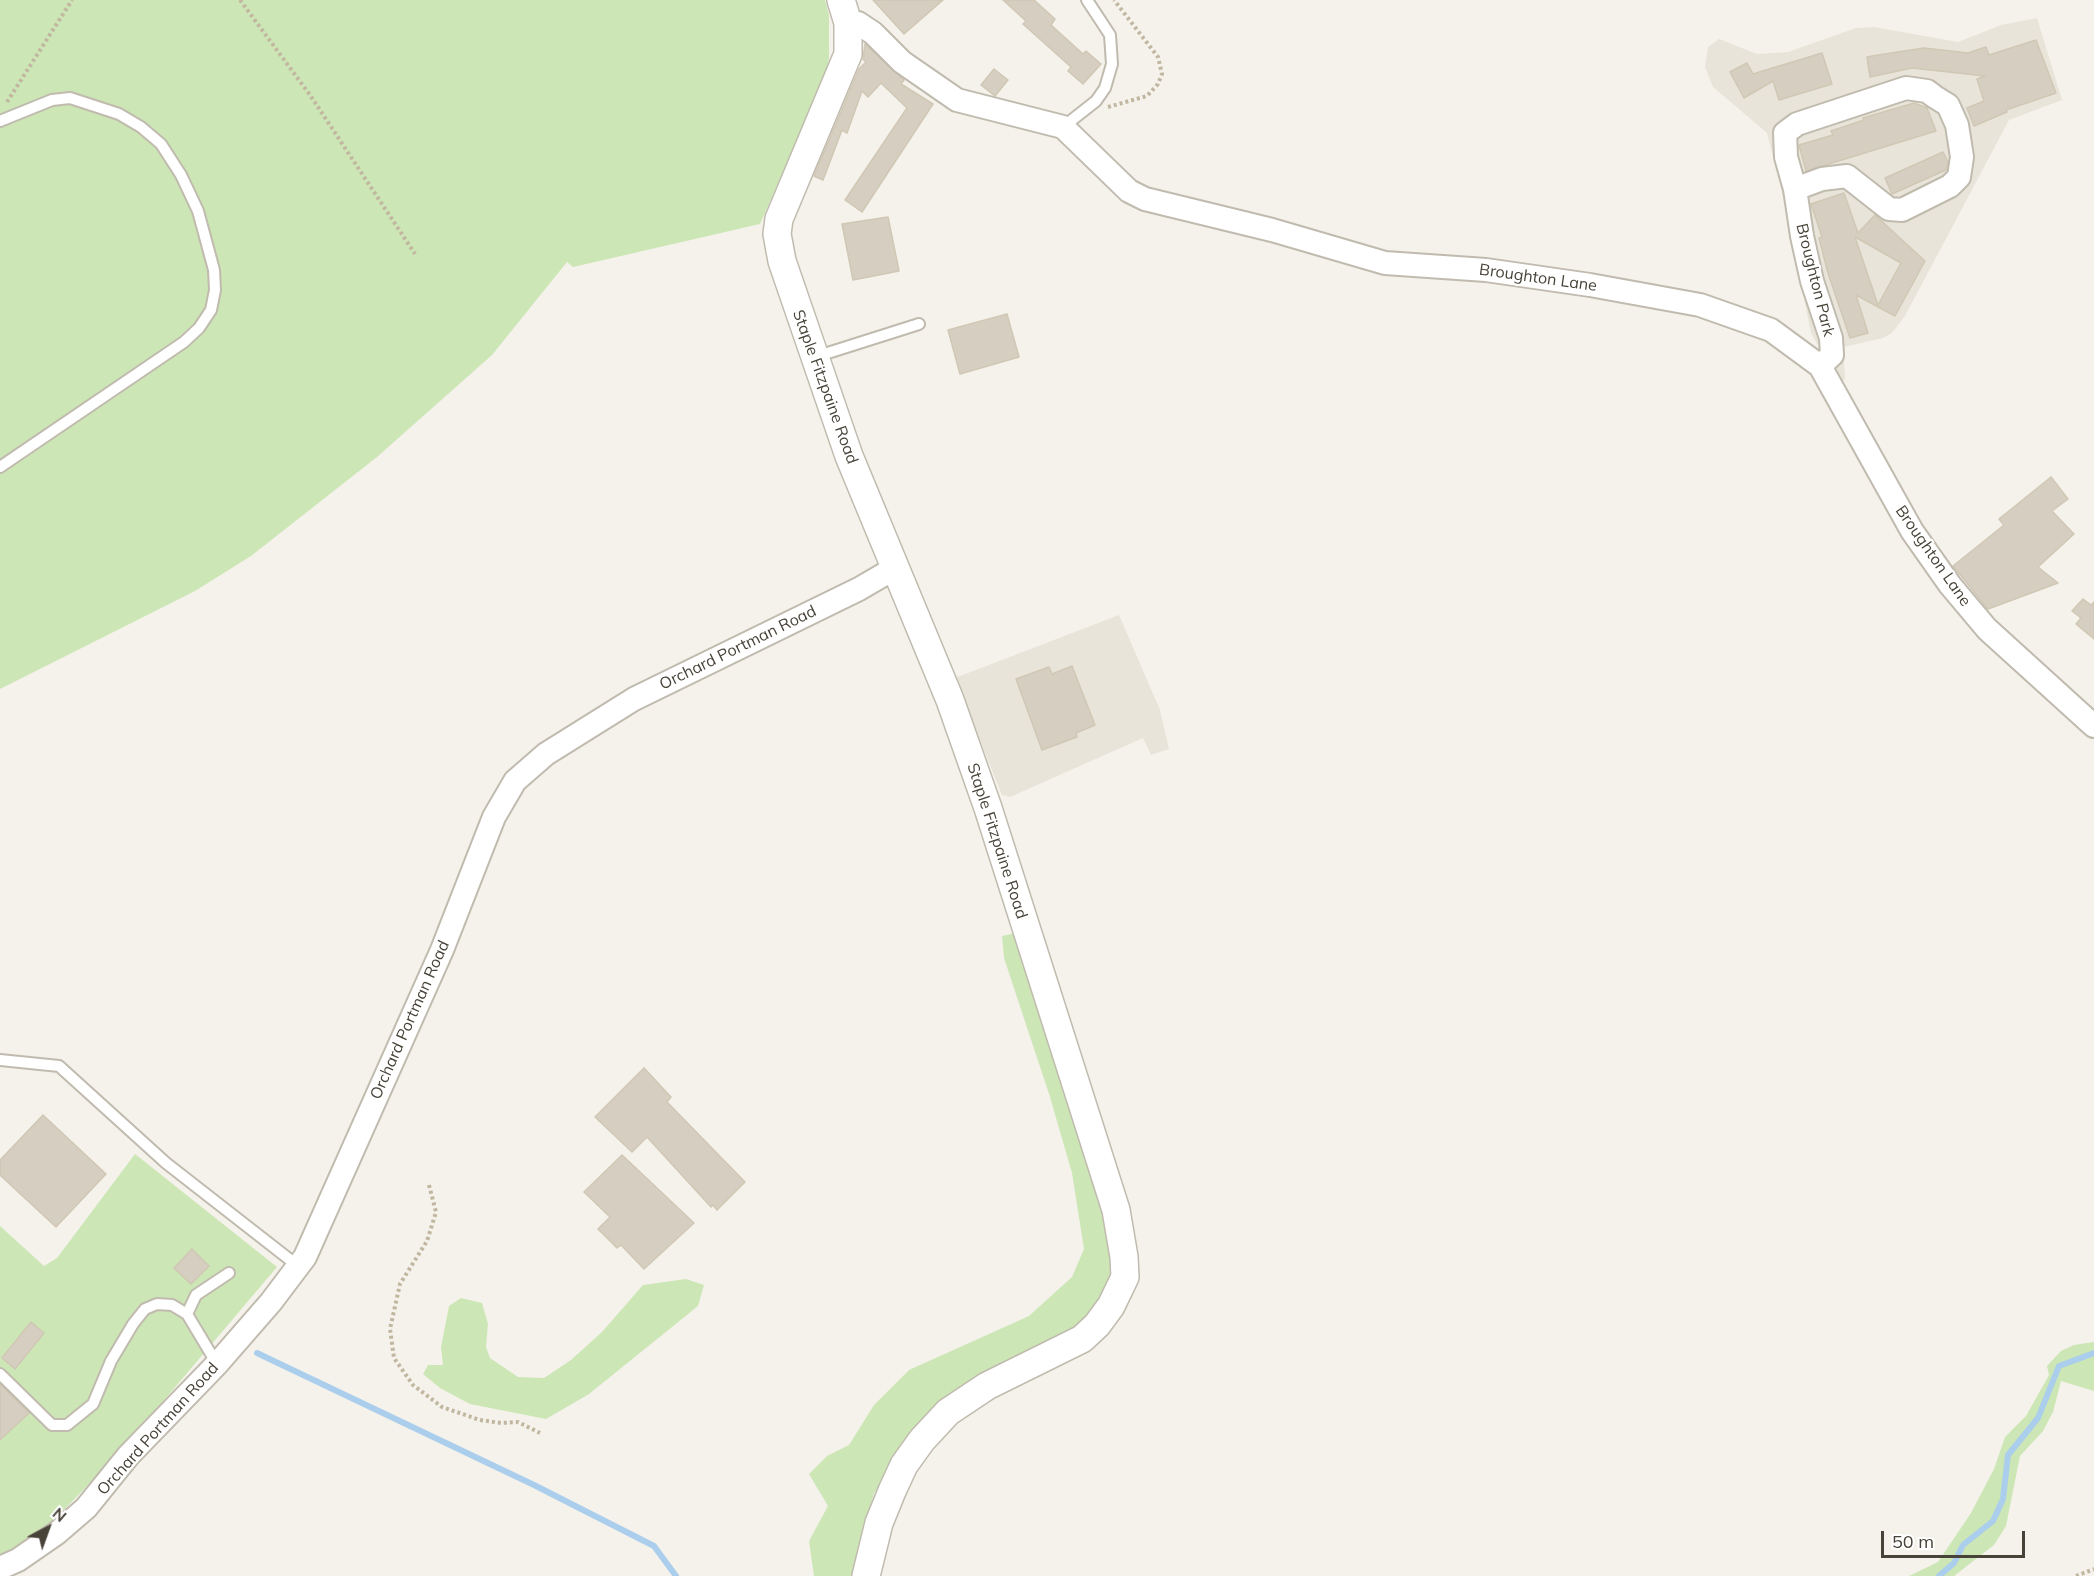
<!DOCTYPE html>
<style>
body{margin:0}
#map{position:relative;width:2094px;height:1576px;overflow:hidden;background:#f4f2eb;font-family:Mulish,sans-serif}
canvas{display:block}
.north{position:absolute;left:18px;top:1498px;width:60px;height:60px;-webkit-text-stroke:4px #fff;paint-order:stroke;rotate:41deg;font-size:16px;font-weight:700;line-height:24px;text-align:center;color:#484339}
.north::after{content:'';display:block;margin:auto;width:21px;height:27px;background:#484339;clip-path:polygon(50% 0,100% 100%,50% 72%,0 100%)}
.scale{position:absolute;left:1881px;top:1531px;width:144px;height:27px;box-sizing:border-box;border:3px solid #484339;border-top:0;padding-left:8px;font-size:18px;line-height:21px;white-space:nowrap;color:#484339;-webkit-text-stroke:4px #fff;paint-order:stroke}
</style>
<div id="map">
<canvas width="2094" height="1576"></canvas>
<div class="north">N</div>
<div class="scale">50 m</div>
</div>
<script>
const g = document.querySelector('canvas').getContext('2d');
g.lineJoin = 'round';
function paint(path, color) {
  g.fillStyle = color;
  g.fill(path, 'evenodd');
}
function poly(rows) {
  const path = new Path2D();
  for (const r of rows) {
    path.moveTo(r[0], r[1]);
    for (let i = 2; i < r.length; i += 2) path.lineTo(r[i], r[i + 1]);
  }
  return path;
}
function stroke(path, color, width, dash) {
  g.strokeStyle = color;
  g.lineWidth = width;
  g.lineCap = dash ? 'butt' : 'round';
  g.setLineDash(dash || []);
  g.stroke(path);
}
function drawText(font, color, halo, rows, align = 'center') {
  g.font = font + ' Mulish,sans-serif';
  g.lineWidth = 4.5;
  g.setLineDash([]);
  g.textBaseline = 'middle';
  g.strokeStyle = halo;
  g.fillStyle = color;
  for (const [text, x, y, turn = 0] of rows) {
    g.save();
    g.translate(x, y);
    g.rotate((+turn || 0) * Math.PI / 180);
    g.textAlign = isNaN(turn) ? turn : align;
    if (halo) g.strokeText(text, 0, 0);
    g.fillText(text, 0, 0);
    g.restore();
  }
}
const residential = poly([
 [2037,18,2062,100,2009,120,1905,316,1892,333,1883,338,1843,347,1845,378,1840,386,1811,333,1785,204,1767,133,1713,87,1705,67,1708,47,1719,39,1757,54,1788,52,1856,28,1874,27,1958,42,2001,25],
 [1119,615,1160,710,1169,749,1151,755,1143,738,1010,797,1002,795,955,678]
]);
const green = poly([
 [0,0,825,0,829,15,829,58,826,75,760,224,573,267,567,262,492,355,377,457,251,556,195,591,0,689],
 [1016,933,1112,1236,1117,1270,1090,1323,927,1418,874,1493,852,1576,814,1576,809,1541,828,1506,809,1474,827,1456,849,1445,874,1405,909,1370,1029,1316,1072,1277,1084,1249,1072,1173,1050,1097,1004,958,1002,936],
 [135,1154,277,1267,160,1405,86,1487,32,1543,0,1559,0,1226,44,1266,57,1258],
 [686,1279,704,1285,698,1306,589,1394,546,1419,470,1404,440,1388,423,1374,428,1365,443,1365,441,1347,449,1306,461,1298,482,1303,488,1324,486,1347,490,1358,518,1377,544,1378,571,1360,602,1332,643,1285],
 [2094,1342,2094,1391,2061,1381,2053,1412,2043,1431,2020,1456,2006,1526,1994,1545,1954,1576,1909,1576,1938,1562,1971,1513,1994,1469,2005,1437,2026,1416,2049,1375,2047,1366,2061,1351,2074,1345]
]);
const stream = poly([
 [257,1353,534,1485,654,1546,676,1576],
 [1939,1576,1954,1563,1963,1545,1993,1521,2003,1499,2008,1455,2038,1418,2059,1366,2094,1353]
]);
const building = poly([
 [873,0,943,0,904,34,873,0],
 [1003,0,1034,0,1055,19,1051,25,1083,54,1086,51,1101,64,1083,84,1068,71,1071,67,1023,24,1026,21,1003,0],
 [2036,40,2056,93,2006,110,2007,112,1974,126,1967,108,1984,101,1977,79,1985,76,1912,68,1870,77,1867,57,1878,55,1924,48,1968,53,1986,47,1989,55,2036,40],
 [865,44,904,80,901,84,933,104,862,212,845,200,907,108,881,83,868,97,862,91,847,133,842,130,823,180,814,176,859,69,866,62,863,59,865,44],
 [1822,53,1832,84,1779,100,1773,81,1744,98,1730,72,1747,63,1753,74,1822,53],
 [994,69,1008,80,995,96,981,85,994,69],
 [1914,103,1927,108,1936,131,1806,171,1799,145,1833,135,1831,131,1864,120,1863,118,1914,103],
 [1943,152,1948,162,1946,170,1892,194,1885,178,1943,152],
 [1844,193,1858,233,1875,215,1925,261,1895,316,1856,295,1868,333,1850,338,1828,273,1819,238,1822,237,1811,204,1844,193],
 [1855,237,1901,263,1878,305,1855,237],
 [888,217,899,271,853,280,842,224,888,217],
 [1007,314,1019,357,960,374,948,330,1007,314],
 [2051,477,2068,499,2052,511,2074,534,2038,567,2058,583,1988,609,1953,566,2004,525,1999,519,2051,477],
 [2083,599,2091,605,2094,602,2094,639,2076,624,2081,618,2072,611,2083,599],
 [1072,666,1095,725,1076,733,1077,737,1042,750,1016,679,1049,667,1052,674,1072,666],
 [644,1068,671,1097,667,1102,745,1182,717,1210,713,1205,711,1207,647,1137,632,1152,595,1117,644,1068],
 [43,1115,106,1174,56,1227,0,1175,0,1160,43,1115],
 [622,1155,694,1223,644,1269,621,1245,617,1248,598,1229,610,1217,584,1192,622,1155],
 [192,1249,209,1266,191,1284,174,1268,192,1249],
 [31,1322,44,1333,15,1369,2,1358,31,1322],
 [0,1384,29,1413,0,1440,0,1384]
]);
const path = poly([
 [240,0,310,95,415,254],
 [7,102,72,0],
 [1108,107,1147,96,1158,84,1162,74,1158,57,1114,0],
 [429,1185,436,1212,427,1241,400,1284,390,1329,394,1358,413,1385,442,1407,480,1420,501,1423,518,1422,540,1433],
 [2076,1576,2094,1569]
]);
const service = poly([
 [0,121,52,100,70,98,119,114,141,127,161,144,181,175,198,211,214,270,215,290,211,310,199,328,184,342,0,467],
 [1063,127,1096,101,1105,88,1112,64,1110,35,1087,0],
 [815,357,919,324],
 [0,1060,59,1066,166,1163,298,1266],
 [187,1314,196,1295,229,1273],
 [0,1374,52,1425,67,1425,93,1404,111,1361,133,1324,145,1309,157,1304,172,1305,187,1314,217,1364]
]);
const minor = poly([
 [848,23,858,23,873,33,902,62,957,100,1063,127,1129,191,1145,199,1272,230,1385,263,1486,270,1590,285,1700,305,1771,330,1820,366,1912,531,1950,585,1987,629,2094,726],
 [1795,189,1822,179,1847,176,1889,209,1902,210,1950,186,1959,177,1962,157,1957,125,1948,105,1935,97,1927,91,1906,88,1797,124,1785,133,1786,157,1795,189,1802,236,1812,281,1831,338,1832,355,1820,366],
 [0,1568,18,1560,57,1533,86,1508,128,1456,217,1364,271,1302,305,1257,442,950,494,817,515,781,546,754,634,699,859,589,895,568]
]);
const tertiary = poly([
 [841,0,848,23,848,54,779,219,777,234,782,261,849,456,950,700,988,808,1116,1210,1124,1257,1125,1277,1111,1306,1097,1325,1082,1339,987,1386,948,1412,922,1440,904,1465,892,1491,879,1523,866,1576]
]);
const streetNames = [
 ["Broughton Lane",1538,278,8],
 ["Broughton Park",1815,280,76],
 ["Staple Fitzpaine Road",825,387,70],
 ["Broughton Lane",1933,556,55],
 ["Orchard Portman Road",738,648,-26],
 ["Staple Fitzpaine Road",997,841,72],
 ["Orchard Portman Road",410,1020,-66],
 ["Orchard Portman Road",158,1429,-48]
];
paint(residential, '#e8e4d9');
paint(green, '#cde6b6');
stroke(stream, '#abceed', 6);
paint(building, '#d6cfc1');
stroke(building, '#d0c7b4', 1.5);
stroke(service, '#c0bbae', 14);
stroke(minor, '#c0bbae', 26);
stroke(tertiary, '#c0bbae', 30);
stroke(path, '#c1b7a0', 4, [3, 3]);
stroke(service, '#fff', 10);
stroke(minor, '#fff', 22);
stroke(tertiary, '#fff', 27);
drawText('16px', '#484339', '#fff', streetNames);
</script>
